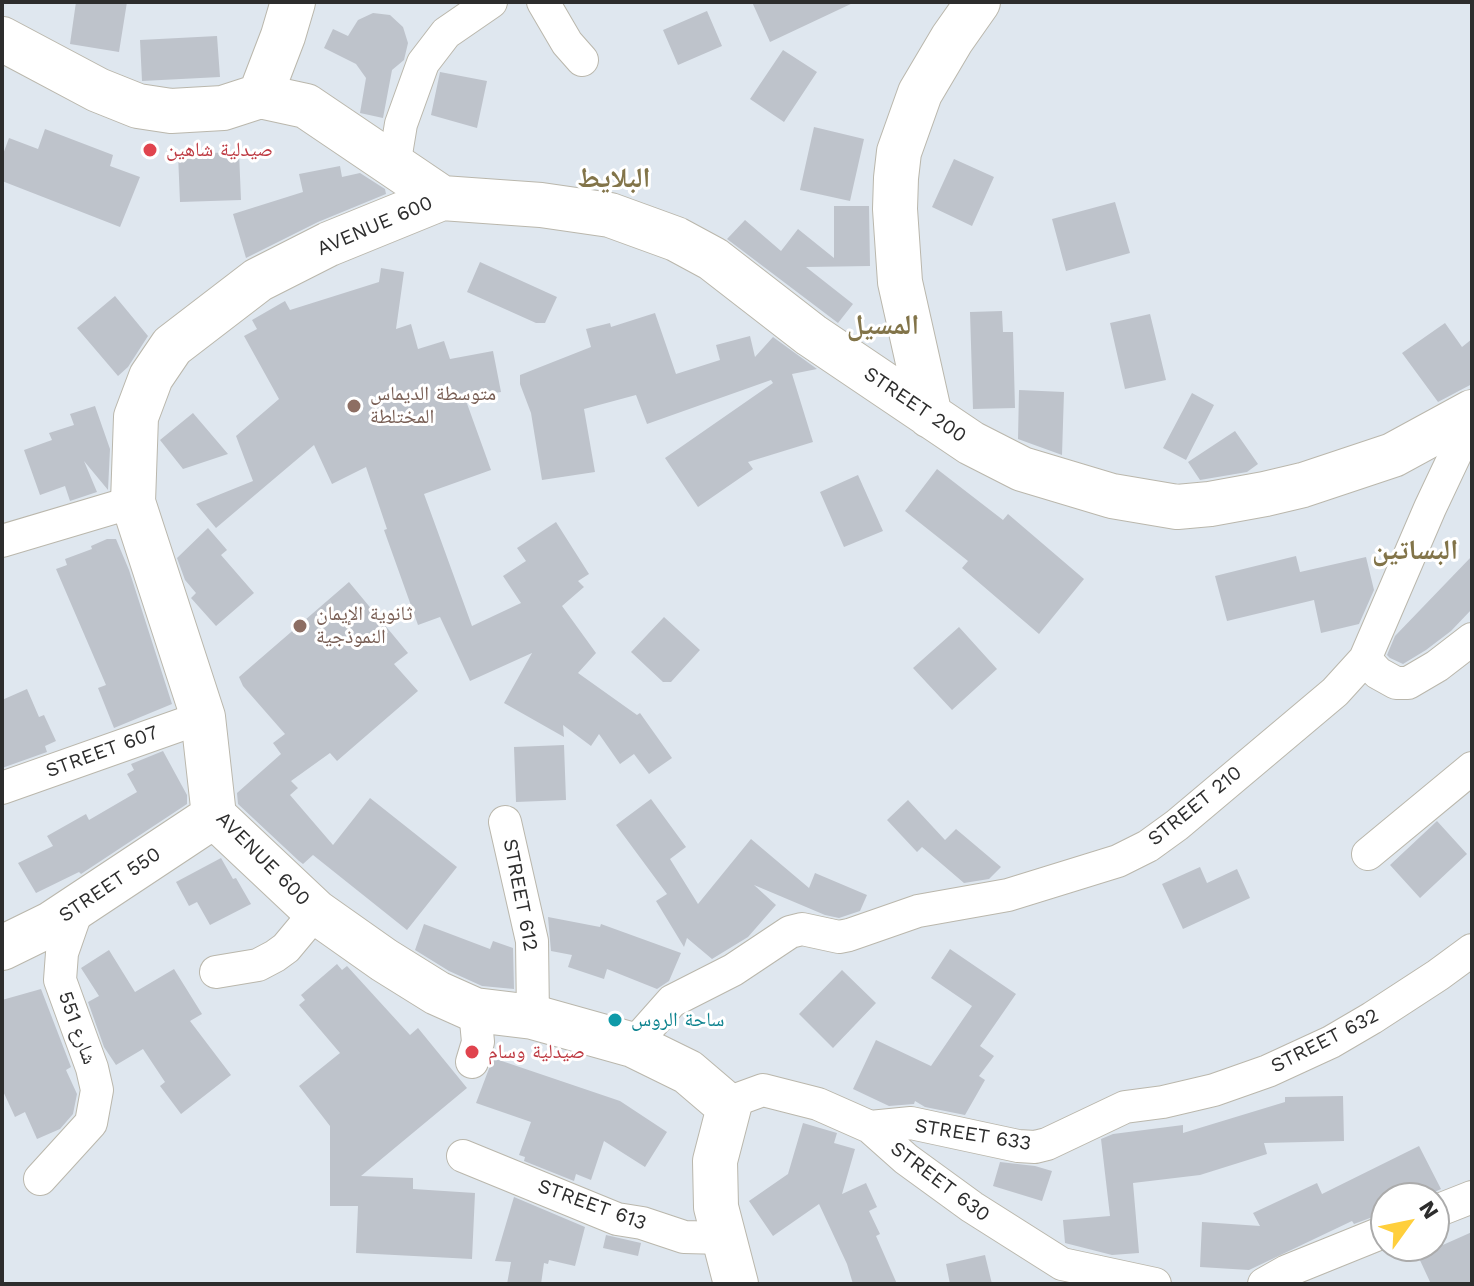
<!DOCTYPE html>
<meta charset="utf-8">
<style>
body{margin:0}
#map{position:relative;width:1474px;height:1286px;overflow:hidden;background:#dfe7ef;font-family:"Work Sans",sans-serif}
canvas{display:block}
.frame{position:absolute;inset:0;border:4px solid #2d2d2d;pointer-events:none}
.north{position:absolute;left:1370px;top:1182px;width:80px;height:80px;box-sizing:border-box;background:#fff;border:2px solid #ababab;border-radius:50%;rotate:57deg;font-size:22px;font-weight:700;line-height:32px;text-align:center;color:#2d2d2d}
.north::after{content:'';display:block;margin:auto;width:28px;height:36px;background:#ffcf3c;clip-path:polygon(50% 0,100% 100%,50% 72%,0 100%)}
</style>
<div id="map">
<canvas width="1474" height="1286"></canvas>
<div class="frame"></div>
<div class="north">N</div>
</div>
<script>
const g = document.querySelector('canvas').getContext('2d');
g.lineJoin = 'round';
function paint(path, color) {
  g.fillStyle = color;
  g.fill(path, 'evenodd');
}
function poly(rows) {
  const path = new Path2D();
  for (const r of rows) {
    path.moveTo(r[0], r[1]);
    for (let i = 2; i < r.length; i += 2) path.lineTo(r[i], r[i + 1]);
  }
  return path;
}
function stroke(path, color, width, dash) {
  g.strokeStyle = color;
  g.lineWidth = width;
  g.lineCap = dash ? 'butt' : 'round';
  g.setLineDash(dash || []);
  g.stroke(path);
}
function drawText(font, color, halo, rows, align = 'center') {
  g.font = font + ' "Work Sans","Noto Naskh Arabic",sans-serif';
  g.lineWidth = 6;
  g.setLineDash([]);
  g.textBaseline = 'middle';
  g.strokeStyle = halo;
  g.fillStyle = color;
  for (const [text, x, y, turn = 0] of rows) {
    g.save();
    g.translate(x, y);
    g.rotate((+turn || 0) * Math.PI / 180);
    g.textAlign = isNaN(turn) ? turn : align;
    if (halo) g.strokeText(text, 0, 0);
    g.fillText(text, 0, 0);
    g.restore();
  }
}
const building = poly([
 [76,2,127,2,119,52,70,44],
 [752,2,855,2,770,42],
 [707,11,722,46,678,65,663,30],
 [373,13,390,15,403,27,408,43,404,60,392,70,383,118,360,113,366,78,356,64,324,48,333,29,348,36,358,20],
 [217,36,220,77,142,81,140,40],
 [783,50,817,72,784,122,750,99],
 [440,72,487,81,477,128,431,115],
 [814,127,864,139,850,201,800,190],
 [45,129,113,155,110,166,140,177,120,227,2,181,2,157,9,138,38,149],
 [239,152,241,200,180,202,178,154],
 [954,159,994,177,972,226,932,207],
 [340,166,342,177,360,173,385,189,386,194,318,222,246,258,233,214,303,192,299,174],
 [1115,202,1130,253,1066,271,1052,219],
 [834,206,869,206,870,266,806,267,853,304,838,323,727,239,745,220,781,251,798,229,834,258],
 [480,262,557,297,545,323,536,323,467,292],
 [381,268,404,272,396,329,411,324,418,349,444,341,450,359,493,351,501,392,465,398,491,470,424,494,472,626,521,603,503,576,526,561,517,548,556,522,589,574,578,581,584,587,562,606,596,653,578,673,637,715,640,713,672,758,649,774,634,754,620,764,599,734,591,746,563,725,564,737,504,703,532,653,470,681,440,617,418,625,384,530,387,529,366,467,332,484,314,445,216,528,196,504,253,481,236,436,279,399,244,336,257,329,252,320,285,301,290,310,379,282],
 [115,296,148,336,128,367,118,376,77,328],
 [1002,311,1003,332,1013,332,1015,408,973,409,970,312],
 [655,313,676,374,720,360,716,345,750,336,755,357,773,337,817,369,792,374,813,442,748,462,753,469,698,507,665,458,773,383,771,380,647,424,636,395,584,409,595,472,542,480,531,413,520,384,520,375,591,347,586,329,610,323,611,327],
 [1150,314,1166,380,1125,389,1110,323],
 [1445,323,1462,347,1472,339,1472,384,1438,402,1402,353],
 [1019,390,1064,392,1062,455,1018,439],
 [1192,393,1214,405,1186,460,1163,448],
 [95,406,110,449,108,490,84,461,97,492,70,501,65,486,40,495,24,450,52,440,49,433,74,425,70,414],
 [193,413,228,454,183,469,160,440],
 [1235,431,1258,464,1247,472,1200,480,1188,462],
 [937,469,1003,520,1008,514,1084,579,1039,634,962,568,968,561,905,511],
 [858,475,883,531,844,547,820,492],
 [208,528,227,550,221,555,254,593,216,626,191,598,196,593,185,580,177,558],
 [107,539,116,539,129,570,172,704,114,728,98,688,106,685,56,569,67,565,65,559,92,549,91,546],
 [1296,556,1300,572,1366,557,1374,590,1359,624,1321,633,1314,600,1227,621,1215,576],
 [1472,556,1472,609,1451,631,1426,650,1403,664,1390,658,1387,655,1395,636],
 [349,582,408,653,394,664,418,691,337,761,330,753,291,781,298,788,290,795,333,845,370,798,457,867,407,930,313,855,303,864,299,861,238,804,237,793,281,754,273,743,285,734,243,686,239,677],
 [664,617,700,650,671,682,663,682,631,652],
 [959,627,997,669,952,710,913,668],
 [27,689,39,717,44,715,56,741,45,746,47,752,2,768,2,700],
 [564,745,566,800,516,802,514,747],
 [163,751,187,795,187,804,81,874,79,872,36,893,18,863,53,846,47,836,86,814,89,820,137,792,127,774,134,770,131,764],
 [651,799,686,847,670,859,698,904,751,839,809,888,815,873,867,895,860,911,839,918,825,915,754,885,776,905,748,937,712,959,687,938,684,947,656,901,667,894,616,825],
 [908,800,945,840,956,829,1001,867,989,879,964,883,922,847,917,852,887,820],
 [1437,821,1467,854,1420,898,1390,865],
 [221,858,233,879,236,878,251,904,210,925,197,902,189,906,176,882],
 [1200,867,1207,883,1237,869,1250,898,1183,929,1162,884],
 [548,917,600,927,601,924,681,953,669,981,657,989,607,969,604,979,568,967,572,955,551,951],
 [424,924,490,949,493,941,513,948,514,989,482,986,449,971,415,950],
 [950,949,1016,994,980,1046,994,1056,979,1076,985,1080,965,1115,925,1107,915,1101,914,1104,889,1106,853,1089,876,1040,931,1066,972,1006,931,978],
 [109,950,135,992,174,969,202,1014,190,1021,231,1075,181,1114,160,1086,165,1082,143,1049,116,1065,104,1047,88,1002,99,996,81,968],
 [337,964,342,970,347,966,410,1035,418,1028,467,1088,361,1176,413,1178,413,1189,475,1193,472,1259,356,1253,358,1206,330,1206,330,1126,299,1086,340,1053,299,1005,305,1000,301,995],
 [842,970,876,1003,833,1048,799,1014],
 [41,989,71,1067,66,1070,77,1094,73,1114,60,1129,37,1139,25,1112,15,1117,2,1089,2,1000],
 [493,1058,620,1101,667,1132,645,1167,604,1141,591,1180,576,1174,574,1181,524,1161,525,1157,519,1155,531,1122,476,1103],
 [1343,1096,1344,1141,1264,1143,1267,1154,1200,1175,1133,1183,1139,1253,1112,1255,1065,1243,1063,1220,1110,1216,1101,1139,1113,1134,1183,1125,1183,1133,1285,1102,1285,1097],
 [803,1123,837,1133,834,1143,855,1149,842,1194,866,1183,877,1207,869,1211,880,1234,876,1236,897,1284,853,1284,847,1264,819,1204,773,1236,749,1201,788,1174],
 [1419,1146,1441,1189,1422,1198,1386,1198,1386,1212,1354,1224,1352,1221,1249,1270,1200,1267,1202,1222,1260,1226,1253,1213,1317,1183,1322,1194],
 [1000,1162,1035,1166,1052,1171,1042,1201,993,1186],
 [514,1197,585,1227,575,1266,549,1260,548,1264,544,1263,541,1284,507,1284,511,1262,495,1261],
 [1472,1232,1472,1284,1431,1284,1418,1256],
 [606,1235,641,1243,638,1256,603,1248],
 [985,1255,992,1284,950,1284,946,1264]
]);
const minor = poly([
 [543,2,567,43,582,60],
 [394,166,401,124,423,63,446,33,491,2],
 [2,541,133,502],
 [1365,659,1378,673,1396,683,1408,683,1437,666,1472,639],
 [2,788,203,717],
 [505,822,532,941,533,1017],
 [1368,854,1472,768],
 [216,972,258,965,275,956,286,948,316,912],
 [633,1045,672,1001,733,970,790,932,802,929,839,937,849,935,918,911,1008,895,1118,861,1148,846,1177,825,1335,692,1365,659,1430,508,1472,419],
 [472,1062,478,1042,475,1010],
 [729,1107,741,1098,763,1090,818,1104,870,1127,906,1159,972,1207,1062,1264,1155,1284],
 [870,1127,911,1123,1018,1146,1035,1147,1047,1144,1125,1107,1163,1102,1214,1090,1268,1071,1331,1042,1372,1018,1438,975,1472,950],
 [463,1156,617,1219,642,1223,684,1237,724,1238],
 [40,1179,91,1123,97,1090,92,1068,60,980,62,953,78,907],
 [1434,1212,1472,1197],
 [1264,1284,1287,1271,1386,1231]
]);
const secondary = poly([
 [2,39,98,90,138,106,171,111,223,108,260,96],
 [260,96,306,106,442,198,541,205,610,215,676,239,713,259,811,335,971,443,1022,469,1112,496,1177,507,1210,504,1265,494,1303,485,1393,455,1472,412],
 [260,96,283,36,293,2],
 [442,198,329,244,258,280,172,346,151,377,136,417,133,502,203,717,214,816,316,912,384,960,437,993,475,1010,533,1017,633,1045,688,1072,729,1107,715,1161,716,1207,736,1284],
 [930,416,900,282,895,209,896,178,899,152,920,93,952,39,978,2],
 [2,948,51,924,214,816]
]);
const markers = [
 [150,150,8,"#e0444e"],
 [354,406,8,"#8d6e63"],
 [300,626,8,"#8d6e63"],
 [615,1020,8,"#0f9aa8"],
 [472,1052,8,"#e0444e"]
];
const healthNames = [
 ["صيدلية شاهين",166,150],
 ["صيدلية وسام",488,1052]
];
const streetNames = [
 ["AVENUE 600",375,226,-23],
 ["STREET 200",915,405,34],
 ["STREET 607",102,752,-20],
 ["STREET 210",1195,806,-39],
 ["AVENUE 600",263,859,45],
 ["STREET 550",110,885,-34],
 ["STREET 612",520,895,79],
 ["شارع 551",77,1028,70],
 ["STREET 632",1325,1041,-27],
 ["STREET 633",973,1135,9],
 ["STREET 630",940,1182,37],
 ["STREET 613",592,1205,20]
];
const educationNames = [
 ["متوسطة الديماس",370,394],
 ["المختلطة",370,417],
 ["ثانوية الإيمان",316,614],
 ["النموذجية",316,637]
];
const cultureNames = [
 ["ساحة الروس",631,1020]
];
const districtNames = [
 ["البلايط",614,179],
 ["المسيل",883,326],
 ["البساتين",1415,551]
];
paint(building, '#bec3cb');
stroke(minor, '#bab7ac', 34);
stroke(secondary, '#bab7ac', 46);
stroke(minor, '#fff', 32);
stroke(secondary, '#fff', 44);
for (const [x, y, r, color] of markers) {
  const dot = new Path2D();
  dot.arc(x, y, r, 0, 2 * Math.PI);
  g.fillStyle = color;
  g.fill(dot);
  stroke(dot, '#fff', 3);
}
drawText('20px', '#be3a42', '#fff', healthNames, 'left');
drawText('20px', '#2d2d2d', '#fff', streetNames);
drawText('20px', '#785e54', '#fff', educationNames, 'left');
drawText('20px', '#0d838f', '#fff', cultureNames, 'left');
drawText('bold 28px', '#827449', '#fff', districtNames);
</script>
